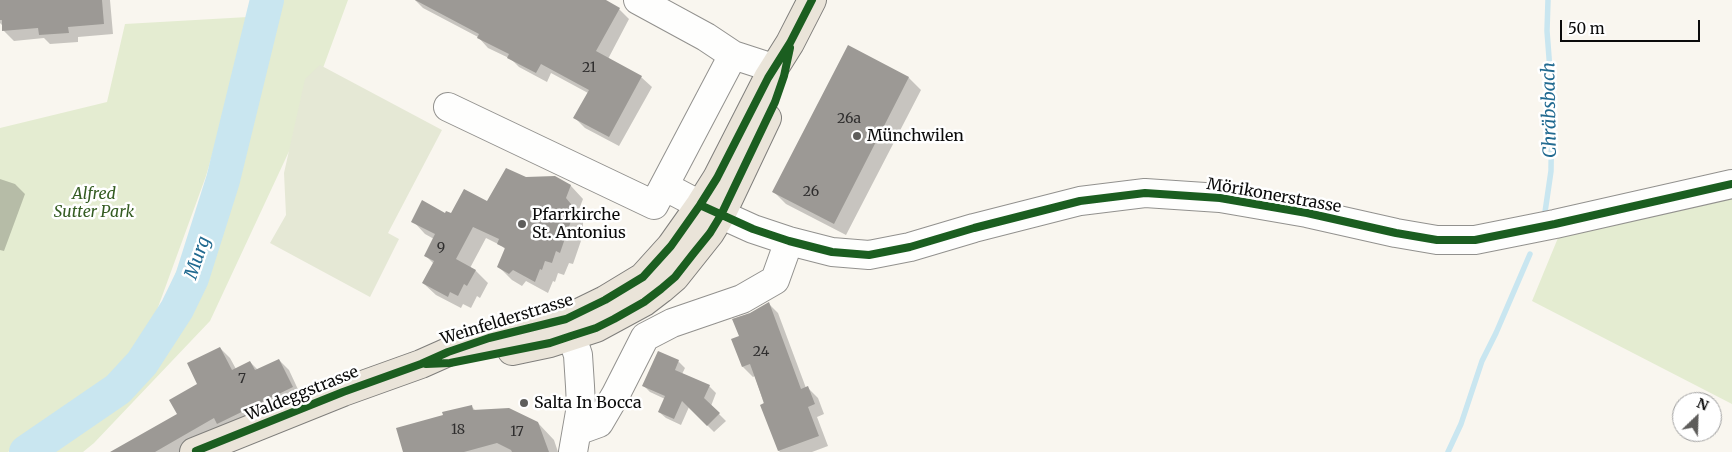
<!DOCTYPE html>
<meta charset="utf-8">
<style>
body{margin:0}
#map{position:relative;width:1732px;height:452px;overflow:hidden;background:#f9f6ef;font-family:Merriweather,serif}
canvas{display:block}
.north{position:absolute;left:1672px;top:392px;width:50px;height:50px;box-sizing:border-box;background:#fff;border:1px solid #9d9d9d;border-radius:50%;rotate:24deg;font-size:14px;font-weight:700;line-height:20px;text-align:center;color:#0b0b0b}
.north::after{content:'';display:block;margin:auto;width:18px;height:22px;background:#5e5d5b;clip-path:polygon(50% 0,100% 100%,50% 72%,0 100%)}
.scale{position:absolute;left:1560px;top:20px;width:140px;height:22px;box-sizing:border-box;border:2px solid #0b0b0b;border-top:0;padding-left:6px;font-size:15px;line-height:18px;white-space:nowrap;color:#0b0b0b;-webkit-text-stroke:4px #fff;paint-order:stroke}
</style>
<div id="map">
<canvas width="1732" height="452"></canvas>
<div class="north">N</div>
<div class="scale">50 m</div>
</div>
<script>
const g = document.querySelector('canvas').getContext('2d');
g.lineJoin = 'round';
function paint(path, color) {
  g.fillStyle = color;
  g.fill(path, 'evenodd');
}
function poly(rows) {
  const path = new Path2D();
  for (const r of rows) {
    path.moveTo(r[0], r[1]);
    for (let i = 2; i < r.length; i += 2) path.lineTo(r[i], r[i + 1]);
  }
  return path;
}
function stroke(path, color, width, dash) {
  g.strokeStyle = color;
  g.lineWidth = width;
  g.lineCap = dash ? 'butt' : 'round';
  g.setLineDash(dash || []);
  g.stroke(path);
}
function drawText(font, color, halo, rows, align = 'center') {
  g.font = font + ' Merriweather,serif';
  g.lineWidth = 5;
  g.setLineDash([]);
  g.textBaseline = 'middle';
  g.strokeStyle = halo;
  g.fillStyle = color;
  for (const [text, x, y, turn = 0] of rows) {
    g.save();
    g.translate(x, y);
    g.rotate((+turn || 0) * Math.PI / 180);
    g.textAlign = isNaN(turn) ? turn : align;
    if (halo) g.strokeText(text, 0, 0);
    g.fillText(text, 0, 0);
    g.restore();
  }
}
const green = poly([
 [252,0,348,0,305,117,210,321,94,443,83,452,15,452,144,353,212,182,236,73,206,176,142,351,8,452,0,452,0,128,107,102,125,24,248,17],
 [1732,193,1732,404,1532,301,1560,233]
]);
const cemetery = poly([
 [320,65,442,130,388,233,399,239,370,297,270,243,286,215,284,173,305,79]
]);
const shadow = poly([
 [1,0,110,0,113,34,78,37,78,42,50,44,44,38,14,41,4,31,3,26,0,23],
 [415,0,603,0,619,9,629,19,608,59,641,77,652,87,619,146,585,128,575,118,588,93,551,73,547,82,519,67,511,59,488,48,478,37,423,8],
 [848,47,909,78,921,90,846,235,786,204,774,192],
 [554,178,571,186,583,199,578,212,583,218,583,235,573,264,569,263,564,275,558,273,555,282,553,281,548,293,526,281,522,286,512,280,499,267,506,250,502,246,486,238,470,268,476,271,488,283,480,298,477,296,471,308,463,304,461,308,436,295,423,283,434,264,425,255,434,239,425,234,413,221,446,214,452,215,487,203,525,179],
 [0,179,15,184,25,194,4,251,0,250],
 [768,303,778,313,806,388,808,388,818,398,824,414,817,417,828,446,812,452,780,452,779,451,755,376,753,377,743,367,733,340,740,337,750,314],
 [220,348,230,358,236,369,250,362,258,370,279,360,289,370,302,398,183,452,141,452,179,414],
 [678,361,685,368,682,374,709,386,716,393,711,406,726,421,714,432,689,407,681,425,666,418,659,412,665,399,650,392,643,385],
 [471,406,476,411,538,423,554,440,558,452,404,452,445,416]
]);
const stream = poly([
 [1544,219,1551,171,1552,97,1547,31,1548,0],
 [1448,452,1461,424,1482,361,1496,333,1530,254]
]);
const river = poly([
 [26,452,118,389,142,363,177,309,192,278,223,180,267,0]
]);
const building = poly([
 [0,0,102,0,104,24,68,27,69,33,39,35,38,28,2,31,2,20,0,20],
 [415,0,606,0,620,8,596,51,642,76,609,137,573,118,589,90,541,64,536,73,507,58,509,54,477,38,479,34],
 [848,45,909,77,834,224,772,192],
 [506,168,526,177,555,176,571,185,566,198,571,204,571,221,560,253,556,251,552,263,545,261,542,270,540,269,535,282,513,270,509,274,497,267,505,248,497,244,499,239,473,227,456,259,476,270,467,286,464,284,458,296,450,292,448,297,422,283,434,261,424,256,435,234,411,222,422,200,445,213,446,211,451,213,464,189,487,201],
 [769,302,801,389,808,386,815,404,808,407,819,436,778,451,760,405,764,403,750,364,742,367,731,339,739,336,732,319,750,313],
 [220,347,232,370,250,361,255,370,279,359,293,387,217,424,214,418,155,452,110,452,177,414,169,400,197,384,187,363],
 [658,351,679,360,675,370,710,385,704,398,720,413,707,426,682,401,674,419,658,412,665,396,642,386],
 [472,405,473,410,509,408,538,422,549,452,512,452,511,450,497,443,464,452,403,452,396,428,443,415,442,412]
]);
const minor = poly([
 [638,0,706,37,733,55,773,68],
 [448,107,654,205,664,186,700,205,753,229,789,241,832,252,869,255,910,247,974,228,1080,201,1145,193,1220,198,1307,213,1396,233,1437,240,1475,240,1555,224,1732,184],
 [664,186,733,55],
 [566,319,578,355,580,386,581,406,573,452],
 [577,431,599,423,616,394,645,337,672,323,742,299,775,280,789,241]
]);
const major = poly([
 [512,351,550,343,596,328,644,302,661,289,675,277,710,233,721,215,767,118],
 [194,452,343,392,421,364,448,352,489,338,566,319,605,300,643,277,671,246,700,205,717,178,768,78,790,43,812,0]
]);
const cycleway = poly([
 [700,205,753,229,789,241,832,252,869,255,910,247,974,228,1080,201,1145,193,1220,198,1307,213,1396,233,1437,240,1475,240,1555,224,1732,184],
 [426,364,450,363,550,343,571,336,596,328,614,319,644,302,661,289,675,277,693,254,710,233,721,215,775,102,784,76,790,48],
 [196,451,343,392,421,364,448,352,489,338,566,319,605,300,643,277,671,246,700,205,717,178,768,78,790,43,812,0]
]);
const markers = [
 [857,136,5,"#5e5d5b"],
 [522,224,5,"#5e5d5b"],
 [524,403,5,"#5e5d5b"]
];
const numberNames = [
 ["21",589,68],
 ["26a",849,119],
 ["26",811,192],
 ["9",441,248],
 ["24",761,352],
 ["7",242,379],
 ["18",458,430],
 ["17",517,432]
];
const poiNames = [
 ["Münchwilen",867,136],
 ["Pfarrkirche",532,215],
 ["St. Antonius",532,233],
 ["Salta In Bocca",534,403]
];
const parkNames = [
 ["Alfred",94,194],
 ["Sutter Park",94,212]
];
const streetNames = [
 ["Mörikonerstrasse",1274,196,10],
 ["Weinfelderstrasse",507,320,-17],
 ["Waldeggstrasse",302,394,-22]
];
const waterNames = [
 ["Chräbsbach",1550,110,-91],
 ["Murg",198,258,-71]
];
paint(green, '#e4ecd1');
paint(cemetery, '#e5e8d5');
paint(shadow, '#0003');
stroke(stream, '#c9e6f0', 5.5);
stroke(river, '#c9e6f0', 34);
paint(building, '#9c9995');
stroke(minor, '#92918e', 30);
stroke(major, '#7f7e7b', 30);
stroke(minor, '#fefefd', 28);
stroke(major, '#eae4d9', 28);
stroke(cycleway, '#1b5e20', 8);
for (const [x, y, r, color] of markers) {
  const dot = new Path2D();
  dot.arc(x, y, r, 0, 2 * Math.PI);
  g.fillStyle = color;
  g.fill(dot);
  stroke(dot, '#fff', 2);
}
drawText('14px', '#2f2e2e', null, numberNames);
drawText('16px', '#0b0b0b', '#fff', poiNames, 'left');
drawText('italic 16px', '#345c22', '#fff', parkNames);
drawText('16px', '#0b0b0b', '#fff', streetNames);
drawText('italic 18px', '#216a90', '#fff', waterNames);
</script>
